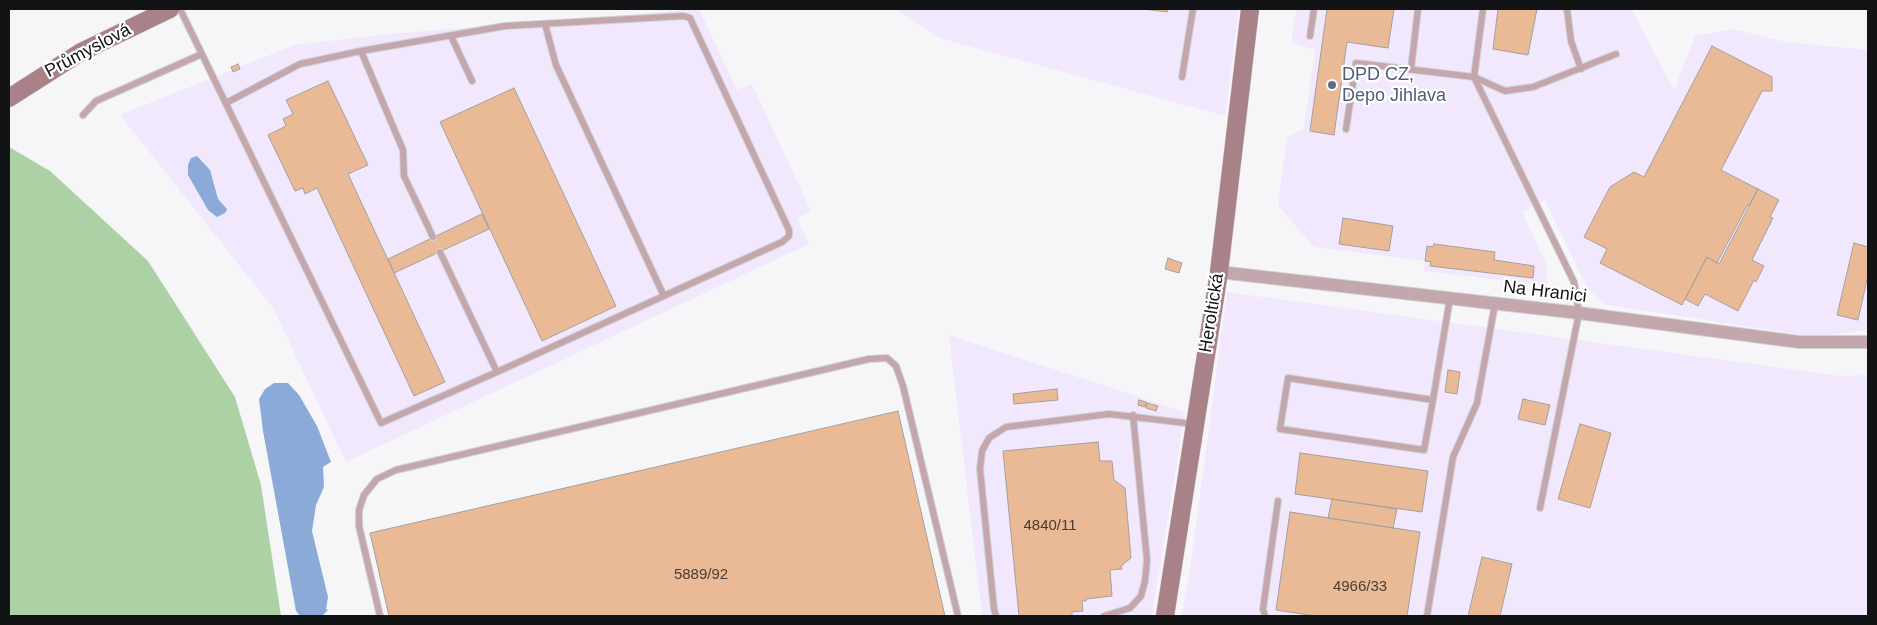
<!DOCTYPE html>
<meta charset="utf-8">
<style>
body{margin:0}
#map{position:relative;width:1877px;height:625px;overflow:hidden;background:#f6f6f9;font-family:Helvetica,sans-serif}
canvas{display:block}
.frame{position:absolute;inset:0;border:10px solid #121314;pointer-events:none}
</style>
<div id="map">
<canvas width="1877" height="625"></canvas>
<div class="frame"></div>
</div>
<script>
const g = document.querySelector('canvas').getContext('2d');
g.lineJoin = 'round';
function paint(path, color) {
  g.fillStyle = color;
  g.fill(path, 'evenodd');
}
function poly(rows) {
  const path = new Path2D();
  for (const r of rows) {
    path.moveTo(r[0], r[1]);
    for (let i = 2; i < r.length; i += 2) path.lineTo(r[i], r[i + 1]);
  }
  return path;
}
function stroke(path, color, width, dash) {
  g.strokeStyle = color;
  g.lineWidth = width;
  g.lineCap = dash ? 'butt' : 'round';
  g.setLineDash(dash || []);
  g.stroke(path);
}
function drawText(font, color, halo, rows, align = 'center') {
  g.font = font + ' Helvetica,sans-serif';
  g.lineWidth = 4.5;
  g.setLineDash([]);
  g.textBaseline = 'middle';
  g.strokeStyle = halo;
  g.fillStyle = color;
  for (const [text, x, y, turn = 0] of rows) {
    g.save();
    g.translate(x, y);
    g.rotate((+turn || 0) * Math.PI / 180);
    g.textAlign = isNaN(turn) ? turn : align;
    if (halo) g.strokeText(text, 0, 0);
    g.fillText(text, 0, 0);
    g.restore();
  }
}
const industrial = poly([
 [699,9,737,90,752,84,811,211,797,218,809,244,346,462,273,308,120,115,295,45,388,34],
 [896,9,1239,9,1225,116,939,38],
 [1296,9,1632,9,1674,91,1695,36,1734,29,1786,42,1868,50,1868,330,1816,337,1607,305,1588,290,1545,200,1522,212,1546,264,1547,286,1424,271,1425,261,1314,247,1278,206,1287,137,1304,128,1315,50,1291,42],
 [1227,292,1841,376,1868,375,1868,616,1181,616,1189,577],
 [949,335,1185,412,1152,616,982,616]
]);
const forest = poly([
 [9,147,50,171,148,261,235,397,261,485,281,616,9,616]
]);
const water = poly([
 [197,156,210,170,218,199,227,209,225,213,217,217,208,210,188,175,188,165,191,158],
 [274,383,288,383,299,395,317,426,331,462,323,467,324,487,316,505,312,531,328,597,326,609,328,610,322,616,300,616,296,611,263,431,259,399,265,389]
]);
const building = poly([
 [1143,9,1168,9,1167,12,1143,9],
 [1327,9,1394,9,1388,48,1347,42,1334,135,1310,131,1327,9],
 [1498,9,1537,9,1528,55,1493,49,1498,9],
 [1712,46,1772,77,1772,91,1762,91,1721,170,1758,189,1749,206,1748,204,1717,263,1707,257,1682,305,1600,263,1607,249,1584,237,1610,187,1634,172,1644,177,1712,46],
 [238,64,240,69,233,72,231,67,238,64],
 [328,81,368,165,348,174,445,382,414,396,317,188,305,194,303,188,295,191,268,135,286,126,283,119,293,114,286,100,328,81],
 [514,88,616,306,542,341,440,122,514,88],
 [1758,189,1779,200,1770,217,1773,218,1752,260,1764,266,1756,282,1754,280,1738,311,1705,294,1698,306,1685,299,1707,257,1719,264,1758,189],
 [482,214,489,229,394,273,388,259,482,214],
 [1343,218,1393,226,1389,251,1339,244,1343,218],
 [1854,243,1868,247,1868,275,1858,320,1837,315,1854,243],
 [1434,244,1495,252,1494,260,1534,266,1533,278,1430,266,1431,262,1425,261,1427,246,1433,247,1434,244],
 [1168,258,1182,263,1179,273,1165,269,1168,258],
 [1448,370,1460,372,1457,394,1445,392,1448,370],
 [1057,389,1058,400,1014,404,1013,394,1057,389],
 [1523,399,1550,405,1545,425,1518,419,1523,399],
 [1139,400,1146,402,1145,407,1138,405,1139,400],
 [1147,403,1158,406,1156,411,1146,408,1147,403],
 [898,411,945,616,389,616,370,533,898,411],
 [1580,424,1611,433,1590,508,1558,499,1580,424],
 [1098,442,1100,461,1112,461,1114,480,1125,488,1131,558,1121,566,1122,569,1110,570,1112,596,1086,599,1086,601,1082,601,1083,611,1072,612,1072,616,1019,616,1003,451,1098,442],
 [1300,453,1428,471,1422,512,1295,494,1300,453],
 [1332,499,1397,509,1393,528,1328,518,1332,499],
 [1290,512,1420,532,1407,616,1315,616,1276,610,1290,512],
 [1482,557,1512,564,1500,616,1468,616,1482,557]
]);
const lane = poly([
 [180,9,381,423,497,372,440,252],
 [1483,9,1474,77,1574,282,1579,313,1540,508],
 [1567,9,1571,41,1581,69],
 [545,24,556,65,664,296],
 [451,36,472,81],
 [1310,36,1314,9],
 [361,51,505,26,683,16,690,18,789,230,789,236,782,242,497,372],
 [1411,69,1418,9],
 [1182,77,1193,9],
 [226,103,300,64,361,51,403,150,404,176,433,237],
 [83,115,96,101,202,54],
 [1346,129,1356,63,1474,77,1505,91,1533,87,1616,54],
 [1433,400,1288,378,1280,429,1424,450,1433,400,1450,298],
 [380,616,359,526,359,510,364,495,377,479,396,470,869,359,887,358,896,366,903,386,958,616],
 [996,616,994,609,980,469,982,451,989,438,1006,427,1109,414,1193,424],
 [1104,616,1130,608,1141,596,1145,581,1147,560,1133,415],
 [1265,616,1263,609,1278,501],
 [1427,616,1453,457,1477,403,1495,304]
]);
const street = poly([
 [1219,272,1579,313,1799,342,1868,342]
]);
const secondary = poly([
 [9,98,81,52,170,9],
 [1165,616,1219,272,1250,9]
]);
const markers = [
 [1332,85,5,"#5c6f8a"]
];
const numberNames = [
 ["4840/11",1050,526],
 ["5889/92",701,575],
 ["4966/33",1360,587]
];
const streetNames = [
 ["Průmyslová",88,51,-28],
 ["Na Hranici",1545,292,7],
 ["Heroltická",1212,313,-81]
];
const serviceNames = [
 ["DPD CZ,",1342,75],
 ["Depo Jihlava",1342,96]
];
paint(industrial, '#f1e8fd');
paint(forest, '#acd1a4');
paint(water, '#8caad8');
paint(building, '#eaba96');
stroke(building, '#a3a19f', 1);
stroke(lane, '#d2d2d4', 8);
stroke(street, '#d2d2d4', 14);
stroke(secondary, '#d2d2d4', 19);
stroke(lane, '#c3a7ac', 6);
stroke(street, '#c3a7ac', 12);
stroke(secondary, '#a98188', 18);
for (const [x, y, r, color] of markers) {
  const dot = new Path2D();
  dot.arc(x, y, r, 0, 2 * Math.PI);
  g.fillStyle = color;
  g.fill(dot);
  stroke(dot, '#fff', 2);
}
drawText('15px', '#483d34', null, numberNames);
drawText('18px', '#121314', '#fff', streetNames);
drawText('18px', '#4e5e75', '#fff', serviceNames, 'left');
</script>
